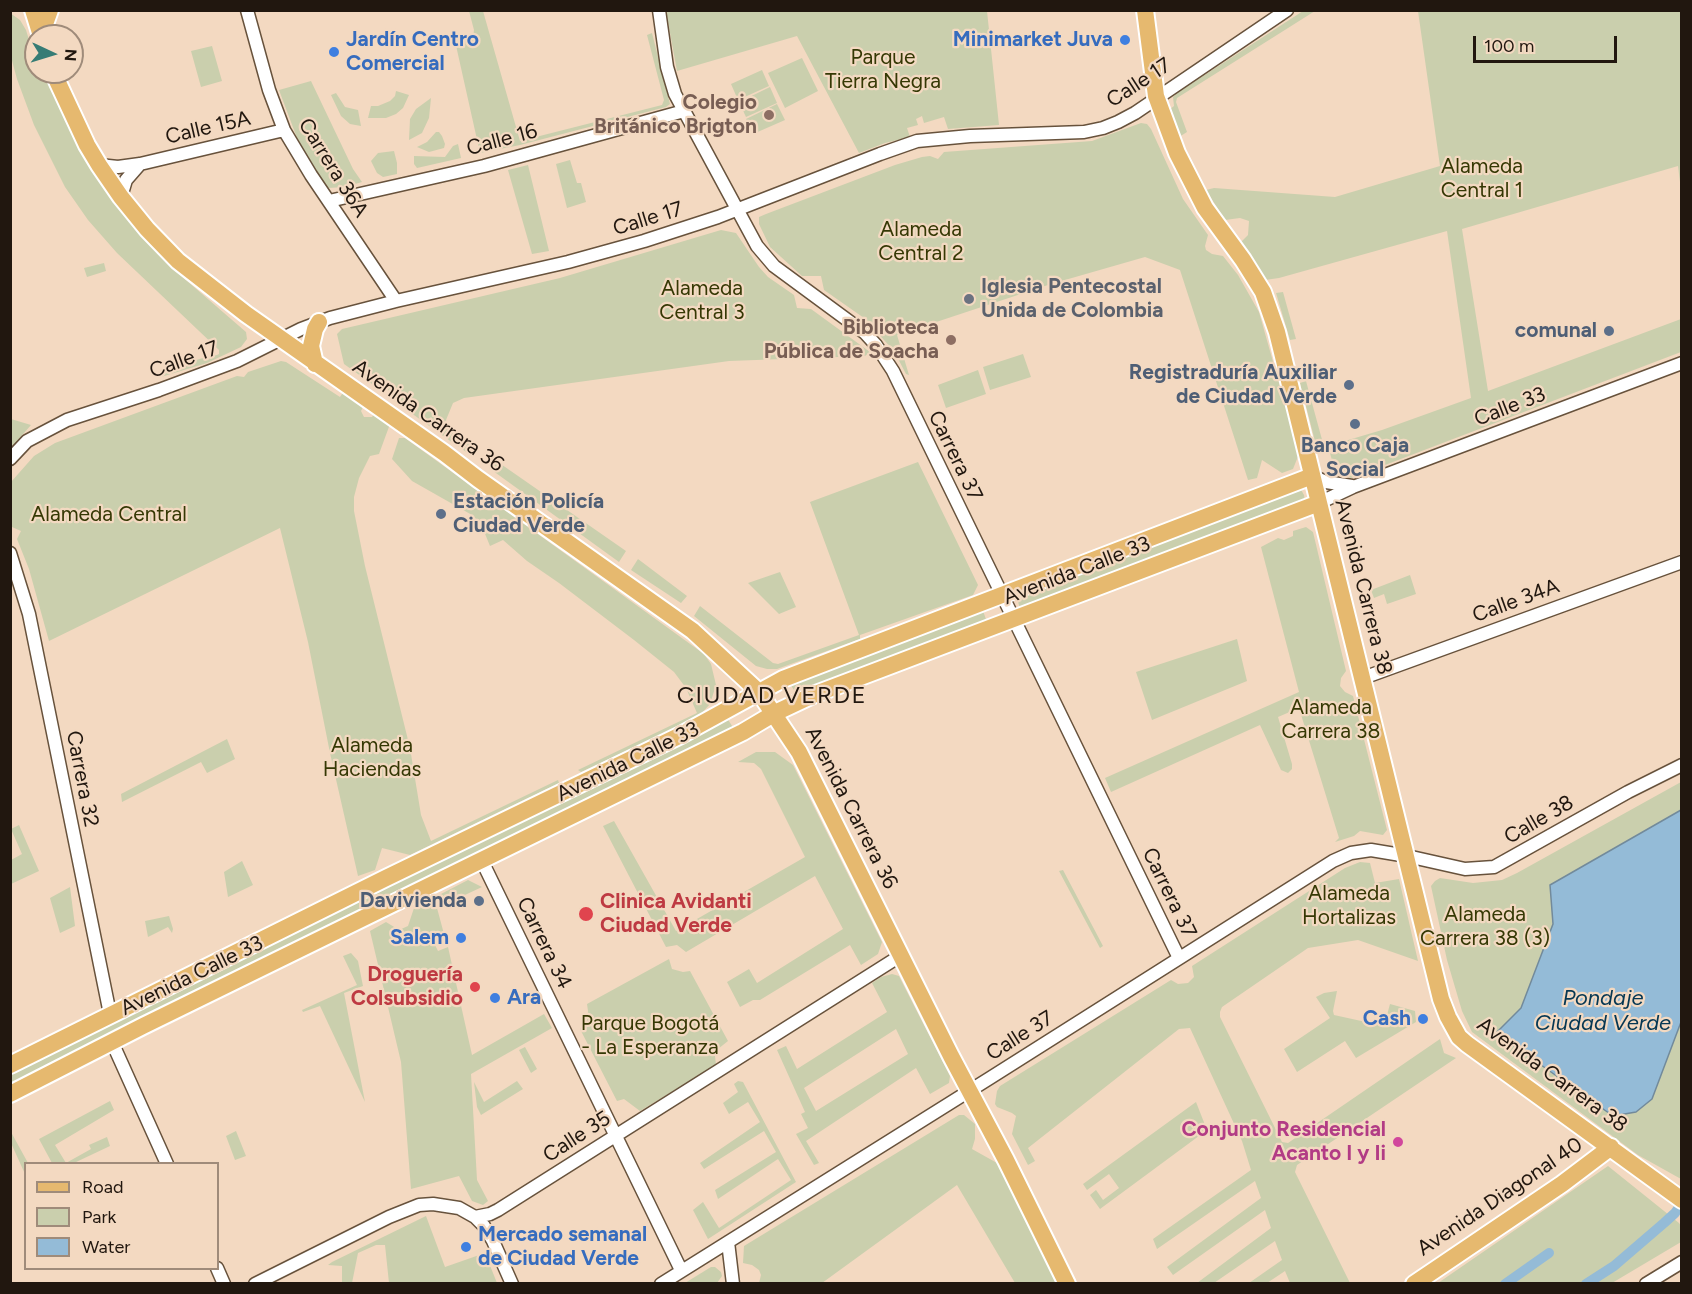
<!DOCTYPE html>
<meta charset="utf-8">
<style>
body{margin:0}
#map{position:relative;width:1692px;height:1294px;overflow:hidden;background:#f3d9c1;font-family:Figtree,sans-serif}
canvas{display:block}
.frame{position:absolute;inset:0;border:12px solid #21170f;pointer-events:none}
.legend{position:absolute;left:24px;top:1162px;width:195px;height:108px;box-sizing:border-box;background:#f3d9c1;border:2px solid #9f8b7a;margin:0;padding:8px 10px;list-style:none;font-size:18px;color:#21170f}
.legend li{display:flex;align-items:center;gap:12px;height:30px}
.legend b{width:30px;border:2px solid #9f8b7a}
.north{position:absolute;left:24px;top:24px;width:60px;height:60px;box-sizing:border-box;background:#f3d9c1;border:2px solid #9f8b7a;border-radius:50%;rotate:94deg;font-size:16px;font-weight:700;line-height:24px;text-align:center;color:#21170f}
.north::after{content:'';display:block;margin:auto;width:21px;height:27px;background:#367c75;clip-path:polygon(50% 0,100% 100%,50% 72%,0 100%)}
.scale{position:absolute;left:1473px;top:36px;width:144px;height:27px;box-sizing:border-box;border:3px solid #21170f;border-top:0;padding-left:8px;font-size:18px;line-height:21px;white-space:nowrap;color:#21170f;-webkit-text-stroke:4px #f3d9c1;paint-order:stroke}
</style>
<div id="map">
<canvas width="1692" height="1294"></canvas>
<div class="frame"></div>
<ul class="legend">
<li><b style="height:8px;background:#e6b96f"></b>Road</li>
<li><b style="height:16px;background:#cacfad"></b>Park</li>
<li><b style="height:16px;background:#94bbd7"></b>Water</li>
</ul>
<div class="north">N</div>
<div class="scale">100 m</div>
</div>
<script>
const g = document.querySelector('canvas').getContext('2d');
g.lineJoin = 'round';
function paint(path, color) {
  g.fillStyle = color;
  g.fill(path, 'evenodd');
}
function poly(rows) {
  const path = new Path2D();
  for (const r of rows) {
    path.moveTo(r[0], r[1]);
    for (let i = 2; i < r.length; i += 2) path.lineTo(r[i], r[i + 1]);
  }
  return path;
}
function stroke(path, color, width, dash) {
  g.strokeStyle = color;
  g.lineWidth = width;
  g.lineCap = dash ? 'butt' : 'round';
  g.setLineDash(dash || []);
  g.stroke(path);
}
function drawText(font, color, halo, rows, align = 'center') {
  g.font = font + ' Figtree,sans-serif';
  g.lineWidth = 4.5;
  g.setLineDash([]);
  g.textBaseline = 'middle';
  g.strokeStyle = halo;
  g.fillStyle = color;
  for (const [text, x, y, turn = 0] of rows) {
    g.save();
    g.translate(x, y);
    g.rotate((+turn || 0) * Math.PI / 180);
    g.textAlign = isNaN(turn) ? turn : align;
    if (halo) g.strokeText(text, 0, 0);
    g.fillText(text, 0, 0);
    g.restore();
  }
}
const green = poly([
 [469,11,483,11,520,141,662,105,664,100,647,35,652,33,670,104,666,107,520,145,480,153,455,41,473,37,474,30],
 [666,11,987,11,999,125,948,129,944,117,924,123,922,116,916,119,918,125,907,128,910,137,885,143,859,153,797,36,677,71],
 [1303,11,1315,11,1177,98,1176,102,1187,132,1179,137,1169,110,1174,106,1173,97,1177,93],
 [1418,11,1681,11,1681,190,1678,166,1462,229,1488,391,1681,319,1681,352,1351,478,1335,471,1328,446,1382,430,1471,398,1447,231,1279,278,1265,280,1241,242,1248,235,1249,221,1240,218,1225,220,1206,190,1214,188,1335,197,1440,166],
 [10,13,20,20,26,30,36,63,36,72,46,72,65,121,86,159,146,241,179,274,246,332,247,339,241,347,207,363,161,377,158,373,164,370,206,357,217,355,219,354,219,350,117,253,88,220,65,187,34,125,17,79,11,57],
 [212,46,222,81,201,87,191,51],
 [802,58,818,91,785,108,768,73],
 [762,70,769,86,738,100,731,84],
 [311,81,353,169,362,182,345,187,328,188,311,163,297,138,279,90],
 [770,87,777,103,746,117,739,102],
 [396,91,409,95,403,108,396,114,386,118,368,118,371,106,378,106,390,101,395,96],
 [336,93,345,107,358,110,361,126,350,124,341,116,331,95],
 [431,98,429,118,422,133,409,140,410,119,416,109],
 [777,104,785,120,753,134,746,119],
 [1141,123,1147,124,1151,129,1183,199,1208,235,1205,246,1206,250,1212,254,1223,256,1238,275,1259,312,1299,454,1293,469,1282,473,1262,460,1257,478,1248,480,1180,270,1145,257,1051,284,897,335,909,375,906,374,894,351,864,318,824,290,821,276,802,276,770,247,759,224,759,217,766,214,895,165,922,157,930,156,938,159,944,152,1092,141],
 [436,132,439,132,442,136,445,144,444,148,429,152,417,147,427,142],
 [458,144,461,158,417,168,414,164,414,156,445,157,453,146],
 [394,151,397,163,397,174,383,177,377,173,371,161,378,153],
 [570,160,577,183,581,183,586,202,567,208,556,164],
 [528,165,549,251,532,254,508,170],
 [721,230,736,233,759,267,768,277,794,295,797,308,811,309,870,352,865,356,729,361,464,398,453,403,446,420,450,430,458,436,453,443,393,400,394,391,379,389,344,364,337,334,342,329,560,278],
 [104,263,106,271,87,277,84,268],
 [1283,292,1296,339,1290,340,1276,293],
 [1023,354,1031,377,990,390,983,367],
 [281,361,286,362,340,397,344,391,364,405,361,411,364,417,372,417,375,412,390,424,379,454,370,456,359,478,354,497,354,511,365,566,410,748,421,815,431,841,558,780,559,783,410,855,382,848,375,870,358,876,330,753,308,642,280,528,49,641,29,569,17,539,21,531,12,527,11,525,11,482,34,456,55,443,237,376,244,377,248,372],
 [978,370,986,394,946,408,938,385],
 [1306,381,1324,447,1317,449,1300,383],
 [11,419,31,425,11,448,10,419],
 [399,438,405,438,704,654,711,664,716,685,710,704,701,714,693,720,581,772,578,770,697,713,686,688,674,672,634,640,559,583,527,561,503,540,490,546,481,524,472,515,412,481,392,459],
 [463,439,479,449,473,457,458,446],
 [495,460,626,551,619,562,489,468],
 [918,462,978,585,973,595,860,635,860,639,777,669,767,669,756,666,694,616,700,606,773,663,778,664,859,635,810,502],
 [1300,488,1304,495,1305,502,1021,611,1016,596],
 [1306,527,1313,532,1346,671,1341,678,1340,686,1345,692,1353,696,1387,830,1383,835,1360,831,1354,836,1335,842,1339,838,1299,708,1278,717,1292,764,1292,769,1288,773,1281,770,1260,725,1111,792,1105,778,1299,692,1261,547,1278,538,1284,540,1293,536,1293,531],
 [638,559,687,596,681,603,631,570],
 [780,572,796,607,779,614,748,583],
 [1410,575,1416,594,1387,604,1384,594,1374,598,1371,590],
 [983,611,987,622,796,693,790,684],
 [1237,639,1247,681,1152,720,1136,672],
 [727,718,734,729,109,1034,11,1086,11,1074,105,1024],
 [227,739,235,759,207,773,201,762,122,802,121,794],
 [756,752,775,752,793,765,882,942,878,954,861,965,850,945,760,1000,753,1000,740,1007,727,982,749,969,757,983,843,929,815,876,686,952,677,945,666,947,603,826,614,821,676,931,805,857,761,769,754,763,738,762],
 [1681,782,1681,1179,1638,1155,1472,1032,1462,1011,1447,960,1431,886,1435,881,1440,878,1473,883,1502,880,1517,873],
 [19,825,39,871,11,884,11,860,22,854,11,829],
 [242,861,253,885,228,897,224,872],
 [1360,862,1370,863,1375,883,1399,879,1418,961,1358,940,1308,948,1222,1007,1220,1012,1220,1017,1282,1142,1288,1143,1440,1039,1444,1053,1456,1058,1297,1165,1295,1172,1350,1283,1290,1283,1285,1271,1267,1283,1249,1283,1282,1260,1275,1241,1214,1283,1197,1283,1271,1228,1265,1210,1173,1275,1167,1267,1261,1198,1255,1181,1157,1249,1153,1239,1251,1170,1242,1141,1190,1028,1179,1029,1028,1148,1035,1161,1028,1165,1012,1134,1016,1116,1012,1113,997,1107,995,1104,997,1091,1000,1086,1171,980,1178,984,1188,983,1194,977,1192,966,1345,868],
 [1063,870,1103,946,1100,948,1059,871],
 [468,880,482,887,437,908,444,934,433,941,438,951,448,947,472,1055,544,1014,552,1028,471,1074,477,1180,488,1201,483,1205,472,1201,459,1176,411,1189,401,1062,370,931,386,922,399,930,408,926,414,908],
 [70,887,75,926,60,933,50,898],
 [169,916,173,929,172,933,168,927,148,937,145,921],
 [351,953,358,961,363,986,344,993,365,1102,320,1006,303,1012,302,1010,357,985,343,956],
 [669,959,672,969,683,972,690,971,728,1041,718,1049,715,1056,716,1065,640,1111,624,1099,617,1101,580,1029,587,1020,588,1011,587,1004],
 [892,974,899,976,903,984,950,1076,949,1083,930,1094,916,1068,806,1141,819,1163,814,1165,796,1134,808,1128,801,1114,805,1112,777,1050,786,1046,797,1069,887,1012,872,983,881,977],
 [896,1029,908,1054,816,1111,804,1088],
 [1337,991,1333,1011,1334,1015,1384,1026,1390,1004,1415,1011,1416,1022,1356,1058,1345,1041,1297,1072,1284,1049,1330,1018,1316,997,1324,993],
 [525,1047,537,1069,531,1073,519,1050],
 [517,1081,523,1089,481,1115,477,1107,474,1082,484,1102],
 [738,1081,743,1082,796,1182,708,1239,693,1210,703,1202,719,1228,791,1180,778,1159,718,1199,715,1190,776,1152,764,1131,704,1169,700,1163,760,1122,748,1102,729,1114,723,1103,738,1092,734,1084],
 [110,1101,114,1110,55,1145,66,1163,91,1149,89,1145,107,1137,110,1146,74,1163,52,1163,39,1139],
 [1196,1102,1207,1130,1100,1209,1090,1195,1096,1190,1103,1200,1119,1188,1109,1174,1087,1190,1083,1184],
 [959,1115,964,1115,975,1124,975,1139,972,1149,997,1163,1057,1283,1015,1283,957,1185,822,1283,759,1283,761,1275,759,1270,752,1265,743,1263,744,1246],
 [236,1131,246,1156,235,1160,226,1136],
 [11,1132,28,1163,26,1164,25,1174,11,1143],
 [1608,1166,1679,1223,1681,1226,1681,1242,1612,1283,1438,1283],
 [426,1216,445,1267,485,1253,497,1283,389,1283,385,1245,376,1245,358,1253,352,1283,342,1283,342,1266,328,1265,332,1262],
 [711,1267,715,1267,721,1272,722,1276,717,1283,685,1283]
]);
const water = poly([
 [1681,810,1681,1022,1652,1099,1636,1112,1613,1116,1496,1033,1521,1008,1553,924,1550,885,1681,810]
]);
const canal = poly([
 [1505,1284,1549,1253],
 [1586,1284,1614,1266,1664,1223,1675,1213,1682,1203]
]);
const minor = poly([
 [247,10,269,90,284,130,311,175,396,301],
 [659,10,667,67,675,94,757,246,774,266,865,333,876,345,893,371,1179,958],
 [99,165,118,167,140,164,284,130],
 [121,197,126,180,140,164],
 [329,201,484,166,684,111],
 [10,459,27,441,67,420,159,390,237,361,301,329,330,318,396,301,568,262,644,241,718,217,880,154,917,141,970,136,1084,132,1103,128,1118,122,1135,113,1287,10],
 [1312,476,1326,482,1352,486],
 [1319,503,1353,487,1682,363],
 [10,553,29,614,110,1014],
 [1363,678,1682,562],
 [481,859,681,1270],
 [112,1042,167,1164],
 [475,1217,490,1214,498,1210,900,956],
 [728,1242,733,1284],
 [217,1268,224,1284],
 [255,1284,389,1217,419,1205,433,1204,459,1208,475,1217,484,1226,493,1241,512,1284],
 [661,1284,990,1078,1333,861,1351,853,1371,850,1407,856,1465,869,1494,867,1628,792,1682,765],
 [1646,1284,1682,1262]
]);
const major = poly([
 [33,10,41,36],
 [1145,10,1156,96,1177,153,1205,208,1243,260,1263,292,1277,332,1441,999,1448,1017,1459,1037,1467,1044,1682,1200],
 [44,36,45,24,50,10],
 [53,72,87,145,99,165,121,197,147,229,178,261,246,314,444,453,478,479,693,631,759,692,799,752,951,1056,1006,1160,1067,1284],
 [315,364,311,346,315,329,319,322],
 [10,1065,386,878,681,735,783,679,1312,476],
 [10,1094,143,1026,743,732,775,713,813,695,1319,503],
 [1414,1284,1562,1184,1611,1147]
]);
const markers = [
 [1125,40,6,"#3f7fe0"],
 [334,52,6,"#3f7fe0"],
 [769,115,6,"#8d6e63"],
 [969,299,6,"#6b7280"],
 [1609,331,6,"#5c6f8a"],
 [951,340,6,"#8d6e63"],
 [1349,385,6,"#5c6f8a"],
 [1355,424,6,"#5c6f8a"],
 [441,514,6,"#5c6f8a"],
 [479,901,6,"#5c6f8a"],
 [586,914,8,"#e0444e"],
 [461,938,6,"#3f7fe0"],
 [475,987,6,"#e0444e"],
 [495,998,6,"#3f7fe0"],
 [1423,1019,6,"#3f7fe0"],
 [1398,1142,6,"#d1479c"],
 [466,1247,6,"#3f7fe0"]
];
const shopNames = [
 ["Jardín Centro",346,40],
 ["Comercial",346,64],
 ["Minimarket Juva",1113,40,"right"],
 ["Salem",449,938,"right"],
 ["Ara",507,998],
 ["Cash",1411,1019,"right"],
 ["Mercado semanal",478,1235],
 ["de Ciudad Verde",478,1259]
];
const parkNames = [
 ["Parque",883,58],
 ["Tierra Negra",883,82],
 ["Alameda",1482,167],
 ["Central 1",1482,191],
 ["Alameda",921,230],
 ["Central 2",921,254],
 ["Alameda",702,289],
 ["Central 3",702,313],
 ["Alameda Central",109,515],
 ["Alameda",1331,708],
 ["Carrera 38",1331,732],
 ["Alameda",372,746],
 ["Haciendas",372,770],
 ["Alameda",1349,894],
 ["Hortalizas",1349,918],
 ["Alameda",1485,915],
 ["Carrera 38 (3)",1485,939],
 ["Parque Bogotá",650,1024],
 ["- La Esperanza",650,1048]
];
const streetNames = [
 ["Calle 17",1139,83,-33],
 ["Calle 15A",208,128,-13],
 ["Calle 16",502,140,-15],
 ["Carrera 36A",333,168,58],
 ["Calle 17",648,219,-17],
 ["Calle 17",184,360,-20],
 ["Calle 33",1510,407,-21],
 ["Avenida Carrera 36",428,416,35],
 ["Carrera 37",955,456,64],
 ["Avenida Calle 33",1077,571,-21],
 ["Avenida Carrera 38",1363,587,76],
 ["Calle 34A",1516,601,-20],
 ["Avenida Calle 33",628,762,-26],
 ["Carrera 32",82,779,79],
 ["Avenida Carrera 36",851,808,63],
 ["Calle 38",1539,820,-30],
 ["Carrera 37",1169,893,64],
 ["Carrera 34",544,943,64],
 ["Avenida Calle 33",192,976,-26],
 ["Calle 37",1020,1036,-32],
 ["Avenida Carrera 38",1552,1075,36],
 ["Calle 35",577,1137,-33],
 ["Avenida Diagonal 40",1500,1197,-34]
];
const educationNames = [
 ["Colegio",757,103],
 ["Británico Brigton",757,127],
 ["Biblioteca",939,328],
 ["Pública de Soacha",939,352]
];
const worshipNames = [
 ["Iglesia Pentecostal",981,287],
 ["Unida de Colombia",981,311]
];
const serviceNames = [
 ["comunal",1597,331],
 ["Registraduría Auxiliar",1337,373],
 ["de Ciudad Verde",1337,397],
 ["Banco Caja",1355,446,"center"],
 ["Social",1355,470,"center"],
 ["Estación Policía",453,502,"left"],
 ["Ciudad Verde",453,526,"left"],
 ["Davivienda",467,901]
];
const healthNames = [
 ["Clinica Avidanti",600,902],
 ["Ciudad Verde",600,926],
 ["Droguería",463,975,"right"],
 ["Colsubsidio",463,999,"right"]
];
const hotelNames = [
 ["Conjunto Residencial",1386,1130],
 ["Acanto I y Ii",1386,1154]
];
const waterNames = [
 ["Pondaje",1603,999],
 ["Ciudad Verde",1603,1024]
];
const quarterNames = [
 ["CIUDAD VERDE",772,696]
];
paint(green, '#cacfad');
paint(water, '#94bbd7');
stroke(water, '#728a9b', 1.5);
stroke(canal, '#94bbd7', 10);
stroke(minor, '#67523c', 15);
stroke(major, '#fff', 20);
stroke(minor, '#fff', 12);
stroke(major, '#e6b96f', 16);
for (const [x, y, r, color] of markers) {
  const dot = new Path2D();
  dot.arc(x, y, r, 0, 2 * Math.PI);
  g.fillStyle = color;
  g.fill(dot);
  stroke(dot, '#f3d9c1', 2);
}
drawText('bold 21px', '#366cbe', '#f3d9c1', shopNames, 'left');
drawText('21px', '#353804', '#f3d9c1', parkNames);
drawText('21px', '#21170f', '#f3d9c1', streetNames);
drawText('bold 21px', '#785e54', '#f3d9c1', educationNames, 'right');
drawText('bold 21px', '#5b616d', '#f3d9c1', worshipNames, 'left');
drawText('bold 21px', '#4e5e75', '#f3d9c1', serviceNames, 'right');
drawText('bold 21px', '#be3a42', '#f3d9c1', healthNames, 'left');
drawText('bold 21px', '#b23c85', '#f3d9c1', hotelNames, 'right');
drawText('italic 22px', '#053753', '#f3d9c1', waterNames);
g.letterSpacing = '1.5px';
drawText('24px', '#21170f', '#f3d9c1', quarterNames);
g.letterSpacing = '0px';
</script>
